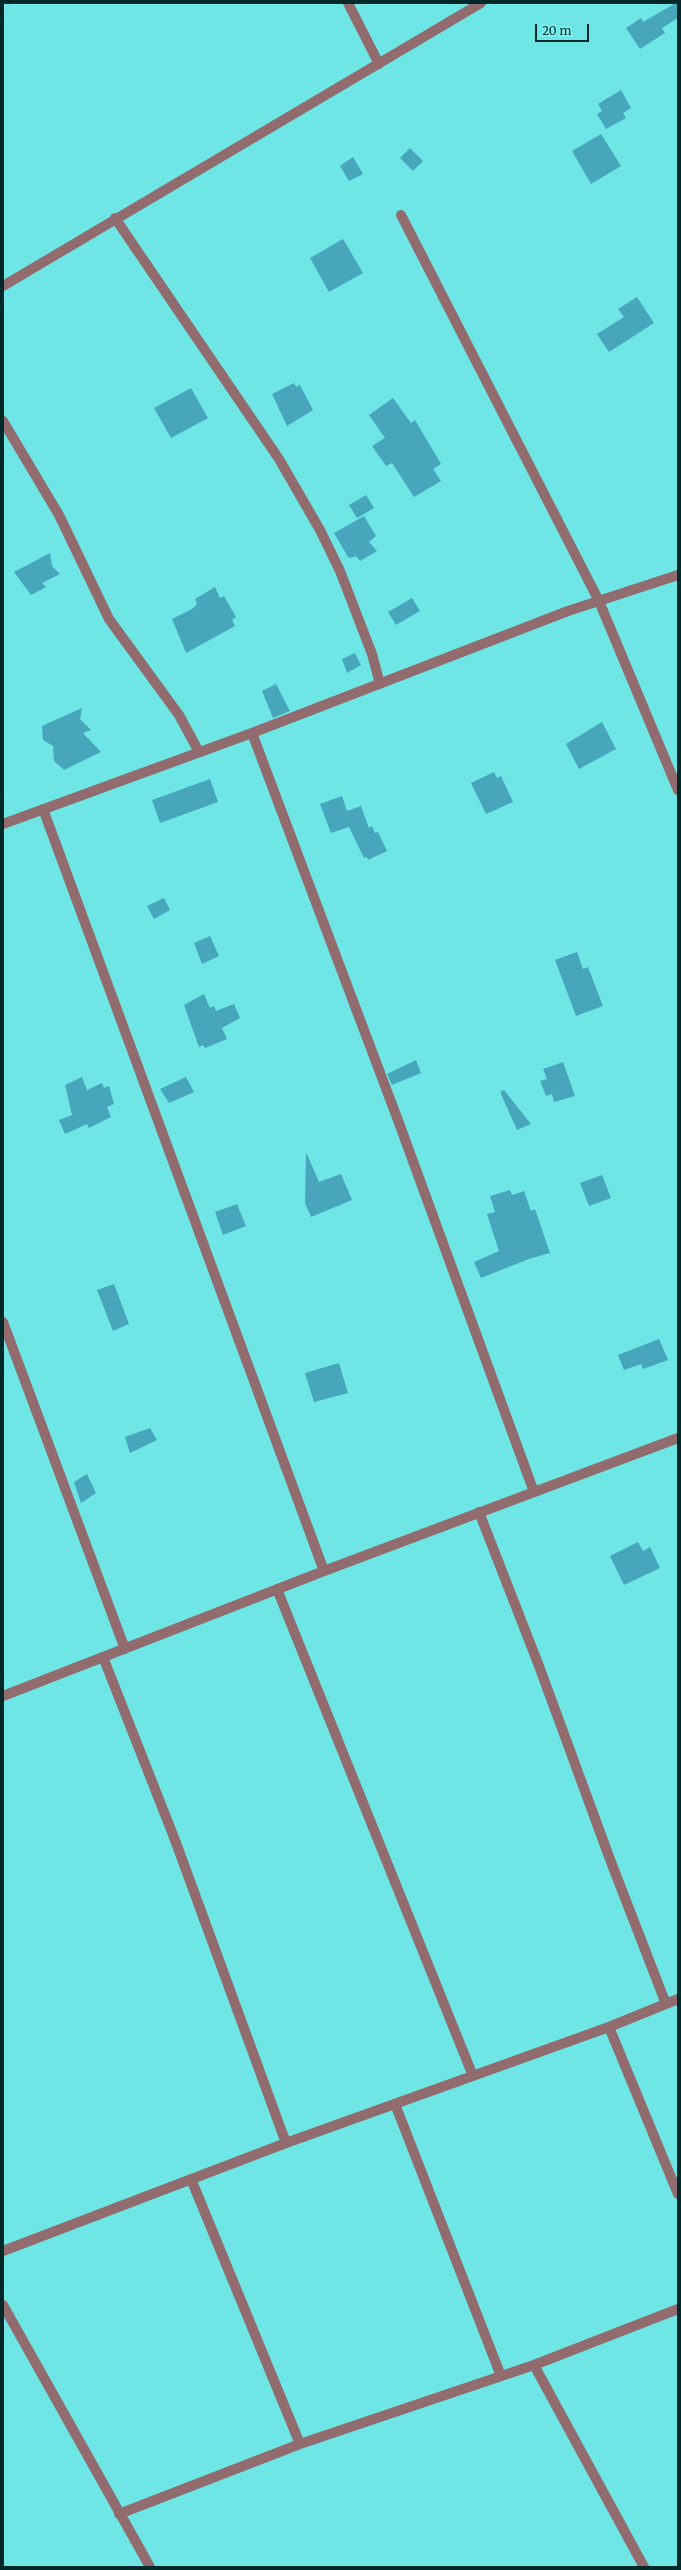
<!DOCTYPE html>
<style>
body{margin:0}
#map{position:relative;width:681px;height:2570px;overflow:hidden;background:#6ee6e5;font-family:Merriweather,serif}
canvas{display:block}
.frame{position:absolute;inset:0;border:4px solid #002929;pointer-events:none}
.scale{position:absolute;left:535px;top:24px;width:54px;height:18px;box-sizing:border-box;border:2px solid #002929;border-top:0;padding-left:5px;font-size:12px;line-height:14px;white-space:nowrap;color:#002929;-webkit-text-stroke:3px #7cf3f2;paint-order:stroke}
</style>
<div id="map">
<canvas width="681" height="2570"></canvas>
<div class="frame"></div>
<div class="scale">20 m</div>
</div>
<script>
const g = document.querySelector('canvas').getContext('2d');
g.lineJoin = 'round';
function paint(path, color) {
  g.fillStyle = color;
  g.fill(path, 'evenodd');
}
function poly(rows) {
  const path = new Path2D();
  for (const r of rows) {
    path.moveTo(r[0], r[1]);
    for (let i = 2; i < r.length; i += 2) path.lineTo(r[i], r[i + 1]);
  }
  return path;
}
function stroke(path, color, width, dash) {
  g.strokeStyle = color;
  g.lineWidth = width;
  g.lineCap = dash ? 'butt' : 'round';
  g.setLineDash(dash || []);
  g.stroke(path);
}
const building = poly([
 [676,3,678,3,678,18,662,28,665,33,640,49,626,28,641,18,643,22],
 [621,90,631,108,623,113,626,118,606,129,597,114,602,111,598,104],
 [601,134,621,166,591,184,572,151],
 [410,148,423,161,413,171,400,158],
 [353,157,363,174,349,181,340,166],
 [343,239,363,273,329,292,310,258],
 [637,297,654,323,609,352,597,334,624,317,618,309],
 [294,383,296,387,300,385,313,410,287,426,272,394],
 [191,388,208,418,171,438,154,408],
 [393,398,411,423,415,420,441,464,433,469,441,481,414,497,392,463,386,466,372,446,385,438,369,415],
 [366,495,374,508,357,518,349,505],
 [364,516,376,536,369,542,377,551,360,561,356,556,351,558,348,557,334,533],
 [50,553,52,566,60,574,42,583,46,587,31,595,14,572],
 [215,587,220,598,224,596,236,617,232,620,235,626,186,653,172,619,192,609,197,604,195,599],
 [412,598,420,611,396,625,388,612],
 [355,653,361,665,347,673,342,659],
 [276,684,290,711,273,718,262,691],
 [82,708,80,719,91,730,83,733,101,752,64,770,54,761,53,746,43,740,42,726],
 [602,722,616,749,579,769,566,744],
 [494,772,497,778,501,776,513,802,486,814,471,783],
 [210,779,218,802,160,823,152,800],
 [342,796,347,811,361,806,369,828,372,826,375,833,378,832,387,851,368,860,367,857,364,858,349,827,331,833,320,804],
 [164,898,170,910,154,919,147,906],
 [210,936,219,956,202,964,194,943],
 [577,952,583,969,588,967,603,1006,576,1016,555,960],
 [204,994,210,1008,214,1006,216,1011,234,1004,240,1018,222,1028,227,1039,205,1048,203,1045,199,1047,184,1005],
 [416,1060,421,1073,392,1085,387,1074],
 [563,1062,575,1096,554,1102,552,1094,546,1096,540,1081,547,1079,543,1069],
 [82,1077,87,1090,102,1083,104,1088,109,1086,114,1104,107,1107,111,1117,89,1128,87,1124,65,1134,59,1120,72,1115,65,1085],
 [186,1077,194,1092,169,1103,160,1089],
 [504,1090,531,1124,517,1130,500,1092],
 [306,1152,319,1182,341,1174,352,1200,311,1217,305,1203],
 [602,1175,611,1198,589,1206,580,1183],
 [510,1190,512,1195,524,1191,531,1211,535,1209,550,1253,529,1259,481,1278,474,1262,499,1251,487,1214,495,1212,490,1196],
 [237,1204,246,1226,223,1235,215,1212],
 [114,1284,129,1324,113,1331,97,1290],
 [659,1339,668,1360,643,1369,641,1364,624,1370,618,1355],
 [339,1363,348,1393,314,1402,305,1373],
 [150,1428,157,1440,130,1453,125,1437],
 [87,1474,96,1493,81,1503,74,1482],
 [638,1542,643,1551,650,1547,660,1568,624,1585,610,1556]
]);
const minor = poly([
 [348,3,379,64],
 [401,215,599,601,678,790],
 [115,218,279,459,320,530,340,571,372,654,380,684],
 [3,286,481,3],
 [3,421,59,515,109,619,179,715,199,752],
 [252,733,399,1123,534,1492],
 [43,809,324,1571],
 [3,824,252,733,568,611,678,575],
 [3,1322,125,1649],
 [479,1512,539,1666,611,1862,666,2004],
 [277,1589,473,2076],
 [103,1657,175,1840,286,2143],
 [3,1696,324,1571,678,1438],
 [609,2027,678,2194],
 [395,2104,501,2376],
 [191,2179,300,2444],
 [3,2251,286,2143,609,2027,678,1999],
 [3,2305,150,2567],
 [534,2365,644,2567],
 [119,2514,300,2444,534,2365,678,2309]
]);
paint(building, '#47a6bc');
stroke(minor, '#916b6d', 10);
</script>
